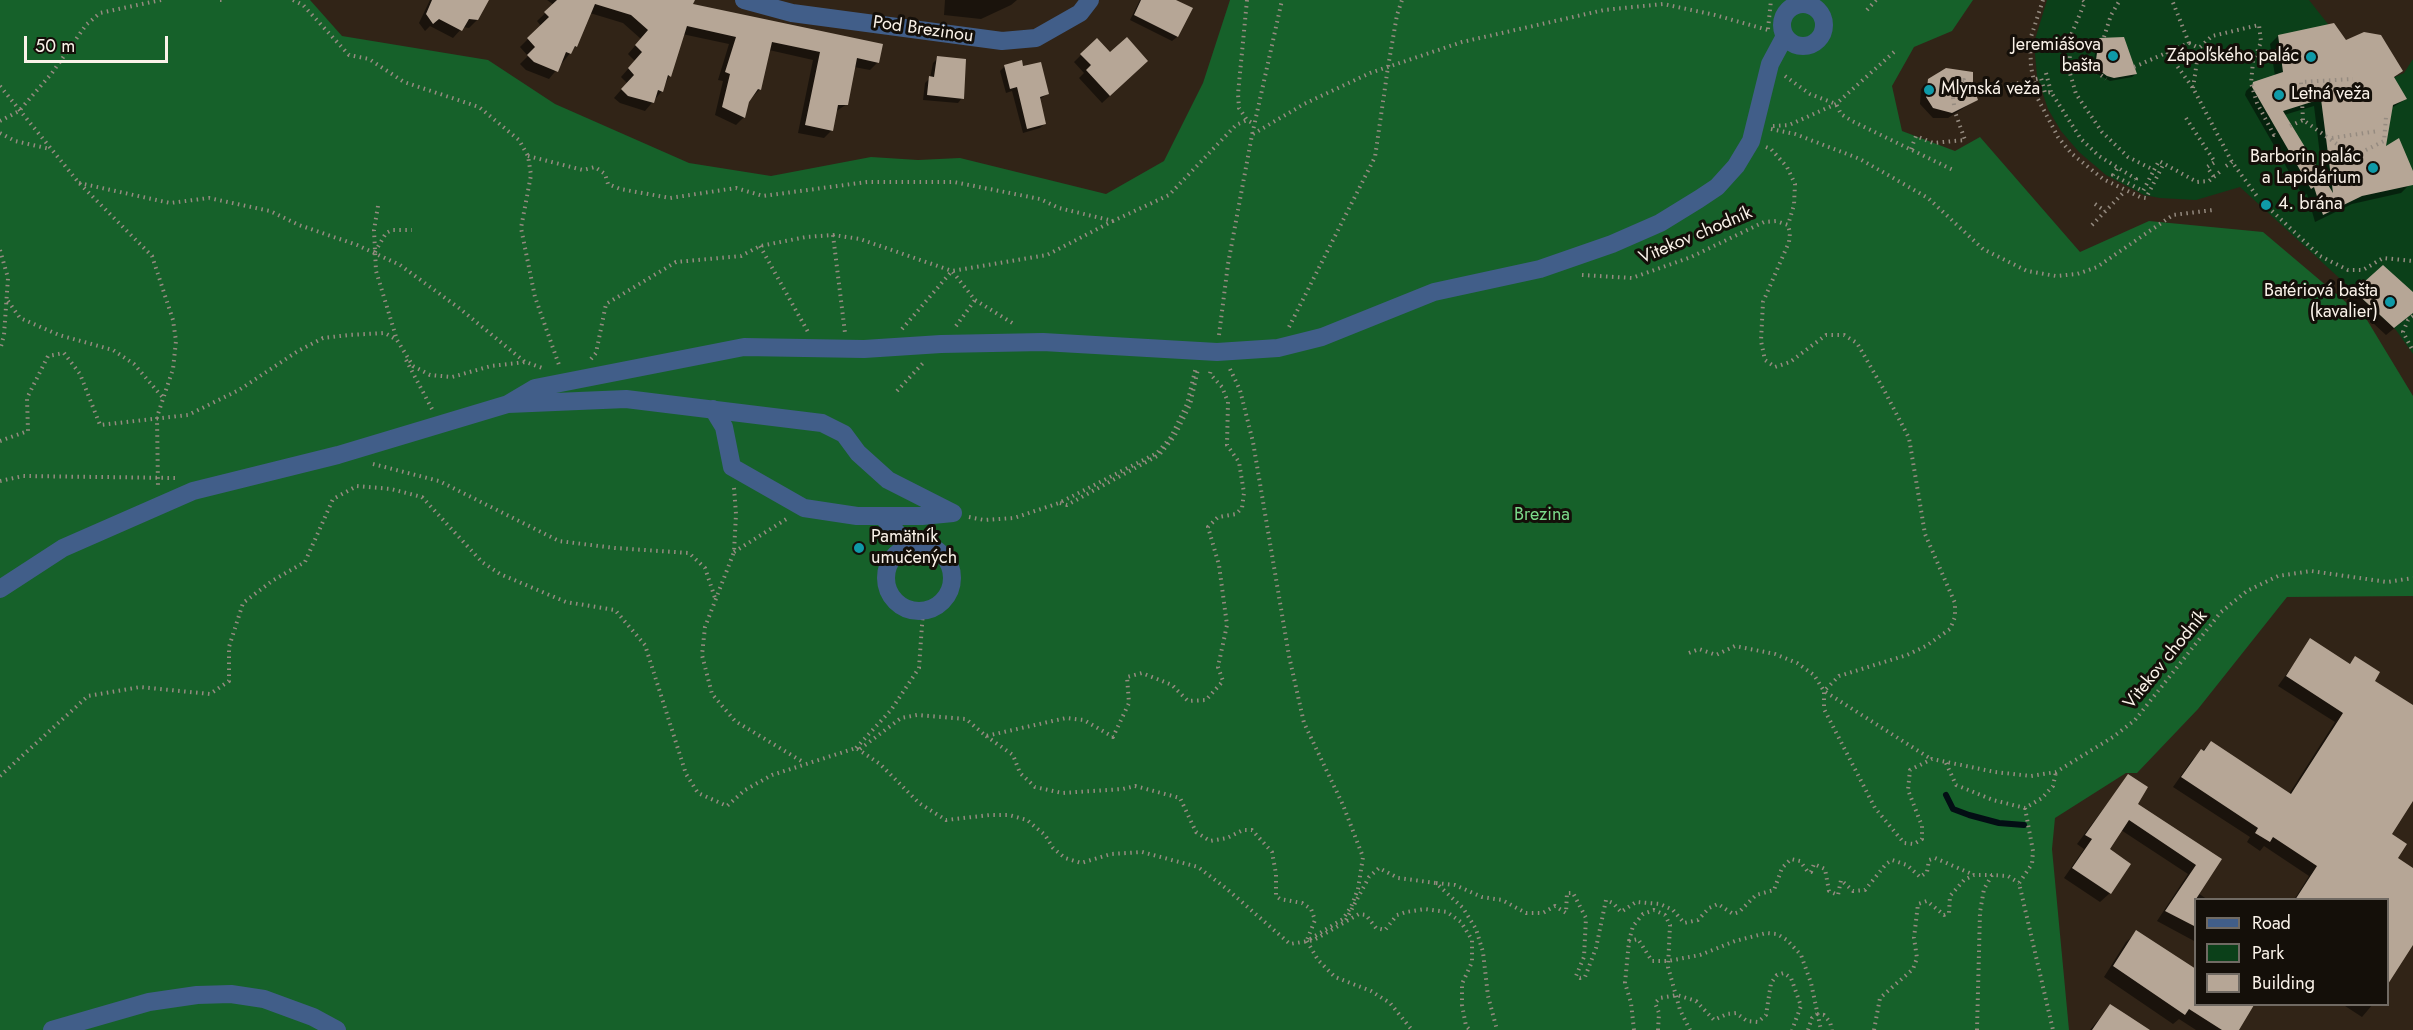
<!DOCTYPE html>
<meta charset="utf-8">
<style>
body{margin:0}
#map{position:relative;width:2413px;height:1030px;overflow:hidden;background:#312417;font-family:Jost,sans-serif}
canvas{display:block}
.legend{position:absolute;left:2194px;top:898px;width:195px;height:108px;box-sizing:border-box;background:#140f09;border:2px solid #706a63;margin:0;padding:8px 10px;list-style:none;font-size:18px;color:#faf2e9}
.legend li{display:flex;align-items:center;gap:12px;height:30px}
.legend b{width:30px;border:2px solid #706a63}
.scale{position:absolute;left:24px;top:36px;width:144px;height:27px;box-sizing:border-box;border:3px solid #faf2e9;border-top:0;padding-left:8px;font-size:18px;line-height:21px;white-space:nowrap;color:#faf2e9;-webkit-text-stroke:4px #140f09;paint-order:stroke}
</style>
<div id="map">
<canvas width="2413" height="1030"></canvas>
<ul class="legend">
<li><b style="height:8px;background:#415e89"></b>Road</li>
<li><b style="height:16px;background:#0b4019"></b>Park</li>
<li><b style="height:16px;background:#b6a696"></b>Building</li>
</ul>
<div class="scale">50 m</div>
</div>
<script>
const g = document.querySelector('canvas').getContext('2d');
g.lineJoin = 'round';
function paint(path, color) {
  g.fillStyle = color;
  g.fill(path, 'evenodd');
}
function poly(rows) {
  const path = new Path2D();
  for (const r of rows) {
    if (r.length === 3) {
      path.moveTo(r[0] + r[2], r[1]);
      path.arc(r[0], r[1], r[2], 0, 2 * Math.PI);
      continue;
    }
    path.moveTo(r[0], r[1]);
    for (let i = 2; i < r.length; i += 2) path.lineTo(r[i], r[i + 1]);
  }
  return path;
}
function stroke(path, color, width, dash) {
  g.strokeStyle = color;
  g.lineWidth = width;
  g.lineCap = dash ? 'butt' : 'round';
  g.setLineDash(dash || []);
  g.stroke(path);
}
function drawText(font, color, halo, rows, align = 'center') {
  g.font = font + ' Jost,sans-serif';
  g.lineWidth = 6;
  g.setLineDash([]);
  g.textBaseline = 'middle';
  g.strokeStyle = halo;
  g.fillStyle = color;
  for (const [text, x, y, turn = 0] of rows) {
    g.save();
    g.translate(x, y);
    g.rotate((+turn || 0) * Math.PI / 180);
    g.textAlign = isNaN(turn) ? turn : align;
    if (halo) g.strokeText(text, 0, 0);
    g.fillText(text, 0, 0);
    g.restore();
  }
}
const green = poly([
 [2047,0,2309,0,2376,85,2404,73,2413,59,2413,354,2396,330,2240,187,2196,200,2160,198,2144,195,2106,175,2079,152,2061,131,2048,109,2037,76,2034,43]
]);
const forest = poly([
 [0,0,310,0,342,36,488,60,555,104,689,163,771,176,871,157,918,160,960,158,1106,194,1164,161,1203,83,1230,0,1973,0,1952,31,1914,47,1892,86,1902,131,1955,151,1980,137,2080,252,2149,221,2263,232,2367,320,2413,396,2413,596,2287,597,2198,709,2137,773,2126,773,2055,818,2052,849,2069,1030,0,1030]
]);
const shadow = poly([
 [430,0,488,0,477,20,469,28,463,27,453,38,430,26,425,31,419,23],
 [547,0,678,0,878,62,870,70,854,67,847,104,835,112,832,130,824,138,798,133,813,60,769,50,760,89,748,102,744,117,736,125,715,115,723,81,718,80,729,44,682,34,669,76,662,91,645,111,620,103,614,98,627,83,621,77,635,61,628,54,641,39,623,23,590,13,576,46,549,79,526,70,520,64,528,56,520,47,541,26,537,21,554,5],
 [945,0,1017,0,1011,5,981,19,944,15],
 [1140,0,1173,0,1177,37,1172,41,1130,20],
 [2374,34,2384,40,2402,71,2393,79,2406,99,2390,109,2384,149,2413,174,2413,181,2401,193,2352,204,2315,222,2307,194,2303,196,2245,95,2246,91,2254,83,2275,76,2270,44,2278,36,2346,42],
 [2314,106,2323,180,2284,115],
 [2100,40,2136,74,2132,77,2110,81,2097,74,2093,64,2097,43],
 [1110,54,1139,69,1102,103,1079,78,1084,73,1074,62,1081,55],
 [938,58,962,98,958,103,923,100,925,83,930,78,933,63],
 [1005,66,1022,68,1047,94,1039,100,1045,123,1040,128,1023,133,1012,91,1006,93,1000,71],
 [1949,69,1972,86,1976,100,1948,118,1933,118,1920,104,1921,89,1940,71],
 [2355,292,2413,294,2413,313,2386,335,2348,300],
 [2311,640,2348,665,2355,658,2373,681,2413,707,2413,798,2390,835,2396,858,2413,870,2413,943,2388,982,2388,900,2294,900,2309,876,2264,846,2260,851,2247,842,2250,837,2173,787,2192,760,2211,743,2289,794,2335,722,2278,686],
 [2128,776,2136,804,2220,860,2198,893,2208,900,2196,900,2196,942,2157,921,2188,874,2121,830,2108,850,2110,893,2100,902,2064,878,2084,849,2077,844],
 [2137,932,2196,1004,2251,1007,2237,1030,2196,1030,2179,1019,2173,1024,2104,977,2126,942],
 [2342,1004,2373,1004,2362,1017],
 [2110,1006,2147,1030,2090,1030]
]);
const stream = poly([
 [1946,795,1953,809,1969,815,1999,823,2024,825]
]);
const building = poly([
 [432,0,489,0,478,20,469,19,462,31,439,19,433,24,426,14],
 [557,0,695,0,693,4,883,44,879,63,857,58,848,105,838,105,833,131,805,125,820,52,772,42,761,90,758,89,749,102,745,118,722,107,730,74,725,72,736,37,687,26,671,77,668,75,663,92,658,90,654,103,628,96,621,89,634,75,628,68,642,52,635,45,648,30,631,15,595,4,577,47,575,46,571,54,566,52,558,72,534,62,527,55,535,47,527,38,549,17,544,12],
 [1141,0,1176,0,1193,8,1178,37,1134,15],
 [2334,23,2346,40,2364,32,2381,35,2403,71,2394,77,2407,99,2393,105,2386,146,2399,138,2413,171,2413,185,2362,196,2323,215,2314,187,2311,189,2252,87,2253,82,2283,72,2278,35],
 [2321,99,2333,193,2283,111],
 [1127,37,1148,61,1110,96,1086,70,1091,65,1080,54,1097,38,1110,52],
 [2124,37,2137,74,2114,78,2107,76,2100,71,2096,60,2099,38],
 [937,56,966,59,964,99,927,95,929,76,934,77],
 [1022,60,1023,66,1041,62,1049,94,1040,97,1046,124,1027,129,1017,87,1010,89,1004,65],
 [1946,68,1973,72,1973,85,1978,100,1952,113,1933,108,1926,97,1928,79],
 [2383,265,2413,292,2413,313,2394,328,2354,291],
 [2310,638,2350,664,2355,656,2380,672,2375,681,2413,705,2413,801,2392,834,2407,844,2398,858,2413,868,2413,945,2388,984,2388,900,2295,900,2317,866,2273,837,2270,842,2255,833,2258,828,2181,777,2201,749,2204,751,2211,741,2291,794,2343,713,2286,676],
 [2128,774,2148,787,2138,804,2222,859,2196,899,2196,927,2165,911,2196,865,2129,820,2110,849,2131,864,2111,894,2072,868,2092,839,2085,835],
 [2136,930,2196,969,2196,1005,2254,1005,2239,1030,2222,1030,2189,1009,2185,1015,2113,966],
 [2110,1004,2124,1013,2150,1030,2092,1030]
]);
const path = poly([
 [220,0,225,0],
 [293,0,303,5,349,55,369,59,404,82,479,107,519,140,528,156,531,175,521,228,535,297,559,365],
 [1247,0,1238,94,1239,108,1247,120,1254,124],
 [2043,0,2030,40,2031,67,2038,99,2058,137,2071,153,2103,179,2140,197,2146,198,2164,163],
 [2083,0,2085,2,2071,35,2069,70,2076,94,2102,132,2128,157,2154,170,2159,161,2197,182,2209,181,2222,170],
 [1867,10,1876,0],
 [1768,29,1771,0],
 [2104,37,2111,15,2120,0],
 [2189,43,2199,48],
 [2167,52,2193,88,2232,162,2259,199],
 [2257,54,2280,51],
 [2134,67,2189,43,2172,0],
 [2069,70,2082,65,2090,67,2106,79],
 [2046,73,2051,92],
 [1785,76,1810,94,1836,104,1841,114,1852,121,1953,170],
 [2036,79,2041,78,2045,93,2051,92,2081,139,2099,156,2136,179,2134,183],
 [0,86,79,183,152,256,173,320,176,341,173,369,157,417,158,488],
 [2193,88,2199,48,2212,36,2259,25,2261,42,2253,62,2251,83,2257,103,2274,135,2278,133],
 [1954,105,1951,81,1964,80,1968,94,2028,81],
 [2186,118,2215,162,2207,167,2214,177],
 [2303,120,2301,82,2353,79],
 [0,121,19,111,52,73,86,25,100,13,161,0],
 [1773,126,1789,125,1836,104,1894,52],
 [2290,126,2303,120,2354,156,2384,141,2386,117],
 [1771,129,1795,134,1860,159,1928,198,1983,249,2027,271,2056,276,2077,274,2097,267,2173,215,2213,210,2213,207],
 [0,133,15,141,50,149],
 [1253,134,1304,104,1370,73,1462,42,1604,10,1663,4,1715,15,1768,30],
 [2332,138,2378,131],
 [1766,147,1771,149,1787,167,1795,184,1794,205,1788,225],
 [1911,149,1916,136,1933,143,1965,140,1955,112],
 [528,156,583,170,595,167,605,174,608,184,620,189,670,198,736,188,763,196,867,182,954,182,1040,199,1059,208,1113,221,1169,195,1236,125,1247,120],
 [2226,166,2232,162],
 [2117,169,2113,175,2143,191,2154,170],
 [79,183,170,203,209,198,270,211,299,225,357,245,400,265,459,308,525,362],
 [2095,204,2105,211],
 [378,206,374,230,376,271,397,340],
 [2272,211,2320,256,2348,270,2363,270,2383,258,2413,261],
 [2092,225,2123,193],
 [833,235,845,333],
 [760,246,808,332],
 [0,250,8,278,4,335,0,350],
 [375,252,386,233,392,230,412,230],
 [1582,275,1632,278,1691,257,1764,222,1776,221,1788,225,1790,233,1789,242,1763,302,1761,341,1765,360,1775,367,1790,362,1826,335,1844,335,1857,343,1884,390,1909,438,1925,534,1955,603,1955,617,1950,629,1926,646,1907,655,1839,676,1824,691,1824,709,1875,808,1904,843,1914,844,1922,839,1922,826,1908,790,1910,770,1932,759,1995,772,2031,776,2056,772,2113,737,2135,720,2221,612,2247,591,2278,576,2311,571,2387,582,2413,578],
 [8,301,20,318,59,335,113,350,134,364,164,399],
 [2413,316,2408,320,2403,332,2413,351],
 [956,326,975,300],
 [1289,327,1375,157,1388,67,1397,15,1402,0],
 [902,329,952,271,1047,255,1113,221],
 [1219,335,1228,264,1252,135,1282,0],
 [591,359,596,353,606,304,676,262,741,256,760,246,806,237,833,235,860,239,952,271,975,300,1014,324],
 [406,360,432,409],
 [1230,369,1240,390,1253,442,1289,656,1304,723,1343,805,1363,857,1358,889,1351,907,1343,919,1310,939],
 [897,391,923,363],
 [0,441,28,431,27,398,48,356,64,353,80,374,100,425,188,415,239,390,298,351,323,338,349,335,385,333,397,340,413,366,430,375,452,377,491,366,526,362,542,368],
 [373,464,439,481,559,541,615,548,689,553,705,568,715,598],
 [0,481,23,476,176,478],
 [734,488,736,514,734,552,705,627,702,655,712,694,735,721,803,762],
 [1060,503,1067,505,1159,455,1174,437,1190,405,1198,369],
 [969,517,984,520,1014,518,1059,503,1157,453,1171,437,1187,404,1196,367],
 [734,552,788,518],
 [1689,653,1699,649,1716,655,1735,646,1775,654,1797,663,1814,675,1824,691,1931,759],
 [986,736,1013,755,1020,773,1035,787,1062,793,1123,789,1135,786,1180,798,1196,832,1210,841,1227,838,1243,830,1252,830,1272,852,1276,874,1276,896,1280,899,1302,903,1311,909,1315,920,1307,940],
 [856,748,891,710,919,668,923,611],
 [860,749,901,718,917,715,966,719,986,736,1066,718,1084,720,1113,737,1129,703,1127,677,1142,673,1172,685,1188,701,1206,700,1223,681,1218,667,1227,625,1219,565,1208,527,1218,517,1236,514,1242,508,1244,493,1239,462,1227,445,1228,402,1222,387,1210,374,1211,369],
 [1946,763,1956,785,1993,800,2025,808,2042,798,2053,786,2056,772],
 [0,776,88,696,140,687,210,694,229,681,229,647,243,603,272,581,305,562,333,499,357,486,391,489,422,497,482,562,500,574,566,602,615,610,645,645,686,774,698,793,727,806,745,790,772,775,856,748,880,764,919,803,946,820,990,815,1009,815,1027,820,1045,835,1053,848,1065,858,1081,863,1111,854,1142,852,1198,867,1227,889,1290,944,1314,940,1359,914,1366,915,1376,928,1385,930,1397,915,1406,912,1425,909,1447,912,1461,922,1472,940,1472,962,1462,984,1462,1005,1466,1026,1470,1030],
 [2025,808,2033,851,2032,864,2019,883,2053,1030],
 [1436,883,1455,885,1482,897,1502,900,1526,913,1543,913,1555,906,1566,913,1567,893,1573,893,1586,918,1584,957,1576,976,1580,978,1585,977,1596,948,1606,900,1613,903,1621,912,1636,902,1660,904,1673,910,1684,923,1698,920,1709,908,1718,904,1733,914,1739,912,1756,895,1774,890,1782,868,1791,859,1800,861,1808,872,1811,872,1814,864,1825,869,1829,891,1838,895,1841,880,1853,891,1865,890,1886,864,1892,860,1907,865,1920,877,1927,872,1929,860,1935,858,1974,875],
 [1346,920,1369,877,1379,868,1398,878,1436,883,1463,908,1476,929,1483,952,1488,996,1497,1030],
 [1307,941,1318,960,1335,977,1371,991,1390,1003,1412,1030],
 [1629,941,1633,926,1643,914,1654,910,1665,915,1670,925,1668,967,1680,1010,1690,1030],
 [1817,1014,1824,1015,1830,1022,1832,1030],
 [1634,1030,1631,1003,1625,983,1629,941,1638,939,1652,961,1668,961,1700,955,1735,941,1766,933,1777,934,1787,940,1801,955,1811,983,1821,1030],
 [1658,1030,1659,1013,1655,1003,1660,998,1677,995,1696,1001,1714,1020,1727,1014,1736,1013,1747,1021,1758,1022,1766,1015,1771,983,1777,975,1784,973,1791,978,1801,1006,1792,1030],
 [1808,1030,1812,1018,1817,1014],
 [1874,1030,1880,998,1913,969,1917,958,1914,938,1918,904,1927,901,1944,915,1949,913,1950,896,1964,880,1974,875,1992,875],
 [1977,1030,1980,912,1984,889,1992,875,2008,876,2019,883]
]);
const minor = poly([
 [744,0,792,13,1002,41,1036,38,1080,13,1090,0],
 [1803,25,21],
 [508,404,535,388,744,347,864,349,941,344,1043,342,1217,352,1278,348,1322,337,1434,292,1540,269,1612,244,1660,223,1699,199,1717,187,1736,166,1751,141,1770,64,1785,36],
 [713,409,724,427,732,467,804,508,857,516,922,516,953,513],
 [882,516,909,546],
 [919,578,33],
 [0,589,63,548,193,491,338,455,508,404,626,399,822,423,844,434,858,453,888,480,953,513],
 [52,1030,149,1002,197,995,231,994,264,999,313,1017,337,1030]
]);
const markers = [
 [2113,56,6,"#0f9aa8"],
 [2311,57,6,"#0f9aa8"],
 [1929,90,6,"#0f9aa8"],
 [2279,95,6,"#0f9aa8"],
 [2373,168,6,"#0f9aa8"],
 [2266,205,6,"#0f9aa8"],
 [2390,302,6,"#0f9aa8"],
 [859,548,6,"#0f9aa8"]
];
const streetNames = [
 ["Pod Brezinou",923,30,8],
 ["Vitekov chodník",1696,236,-23],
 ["Vitekov chodník",2166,660,-51]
];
const poiNames = [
 ["Jeremiášova",2101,46],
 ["bašta",2101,67],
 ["Zápoľského palác",2299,57],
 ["Mlynská veža",1941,90,"left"],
 ["Letná veža",2291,95,"left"],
 ["Barborin palác",2361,158],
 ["a Lapidárium",2361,179],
 ["4. brána",2278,205,"left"],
 ["Batériová bašta",2378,292],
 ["(kavalier)",2378,313],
 ["Pamätník",871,538,"left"],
 ["umučených",871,559,"left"]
];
const parkNames = [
 ["Brezina",1542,516]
];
paint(green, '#0b4019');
paint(forest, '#16612a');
paint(shadow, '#0007');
stroke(stream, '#030e14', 6);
paint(building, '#b6a696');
stroke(path, '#958b80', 4, [1.5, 4.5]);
stroke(minor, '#415e89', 18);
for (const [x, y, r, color] of markers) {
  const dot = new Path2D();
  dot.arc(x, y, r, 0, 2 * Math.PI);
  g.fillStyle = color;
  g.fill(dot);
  stroke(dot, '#140f09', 2);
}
drawText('18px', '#faf2e9', '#140f09', streetNames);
drawText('18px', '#faf2e9', '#140f09', poiNames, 'right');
drawText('18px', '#7bda8a', '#140f09', parkNames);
</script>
